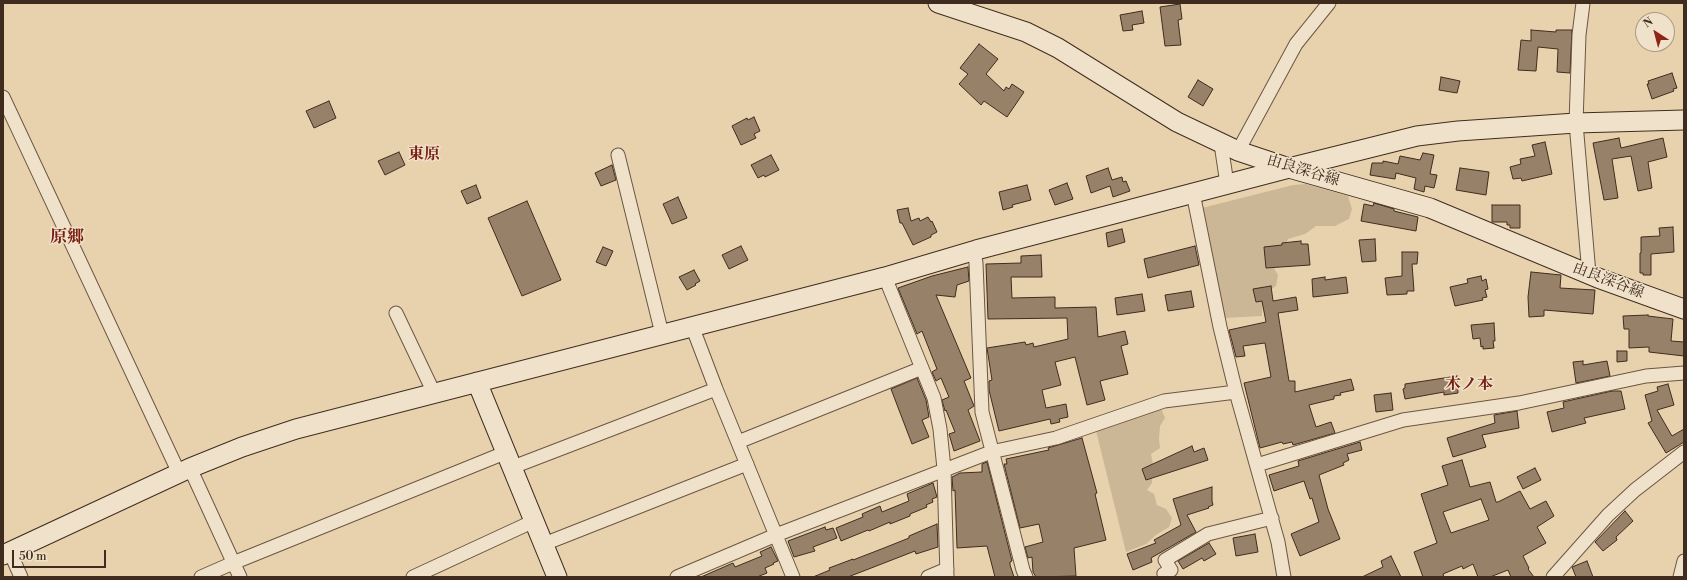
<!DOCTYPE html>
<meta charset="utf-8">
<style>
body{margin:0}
#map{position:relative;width:1687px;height:580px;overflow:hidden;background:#e8d2ae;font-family:"Libre Bodoni",serif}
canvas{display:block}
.frame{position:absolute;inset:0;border:4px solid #402c1f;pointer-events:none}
.north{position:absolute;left:1635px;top:12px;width:40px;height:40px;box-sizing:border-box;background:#f0e2ca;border:1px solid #aa9986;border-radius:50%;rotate:324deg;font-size:11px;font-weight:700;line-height:16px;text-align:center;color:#402c1f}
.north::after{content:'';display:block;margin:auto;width:14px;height:18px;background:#8f2418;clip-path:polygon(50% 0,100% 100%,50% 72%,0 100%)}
.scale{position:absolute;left:12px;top:550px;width:94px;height:18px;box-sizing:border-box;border:2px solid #402c1f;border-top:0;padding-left:5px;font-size:12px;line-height:14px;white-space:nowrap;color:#402c1f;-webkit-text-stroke:3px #f0e2ca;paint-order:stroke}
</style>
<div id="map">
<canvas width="1687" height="580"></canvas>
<div class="frame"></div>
<div class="north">N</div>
<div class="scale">50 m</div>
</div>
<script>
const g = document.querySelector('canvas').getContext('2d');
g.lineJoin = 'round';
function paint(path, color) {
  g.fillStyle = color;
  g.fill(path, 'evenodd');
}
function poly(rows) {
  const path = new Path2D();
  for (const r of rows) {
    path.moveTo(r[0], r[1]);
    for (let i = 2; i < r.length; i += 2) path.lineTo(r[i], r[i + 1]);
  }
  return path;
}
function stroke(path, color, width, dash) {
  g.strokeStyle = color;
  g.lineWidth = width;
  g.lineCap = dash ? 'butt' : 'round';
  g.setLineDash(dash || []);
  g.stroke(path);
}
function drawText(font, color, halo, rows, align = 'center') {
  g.font = font + ' "Libre Bodoni","Noto Serif JP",serif';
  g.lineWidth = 3;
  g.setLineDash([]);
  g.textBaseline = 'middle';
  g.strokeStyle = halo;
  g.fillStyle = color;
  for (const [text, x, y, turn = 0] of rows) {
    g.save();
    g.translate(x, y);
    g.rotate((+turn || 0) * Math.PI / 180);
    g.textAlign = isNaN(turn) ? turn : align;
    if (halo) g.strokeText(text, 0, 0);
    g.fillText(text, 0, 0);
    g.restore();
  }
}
const green = poly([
 [1306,184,1348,196,1352,209,1349,219,1335,226,1316,226,1305,234,1288,239,1286,244,1268,258,1278,275,1276,286,1263,295,1262,316,1224,318,1202,208,1293,185],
 [1160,406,1165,418,1160,426,1159,439,1160,448,1151,454,1153,464,1152,483,1147,490,1154,494,1157,505,1166,509,1172,518,1169,527,1156,535,1146,544,1126,552,1096,431]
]);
const building = poly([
 [1180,4,1182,19,1178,20,1181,45,1165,46,1160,7,1180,4],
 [1142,11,1144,23,1132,25,1133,30,1123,31,1120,15,1142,11],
 [1531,30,1556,32,1556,30,1572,30,1570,73,1557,72,1558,49,1538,47,1536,71,1518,70,1521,40,1531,41,1531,30],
 [979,44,998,59,986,74,1004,91,1006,87,1009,89,1012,84,1024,92,1007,117,984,101,981,105,959,84,968,74,960,68,979,44],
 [1672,73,1677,88,1673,89,1674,91,1652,99,1647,84,1649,84,1648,81,1672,73],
 [1441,77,1460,81,1457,93,1439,90,1441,77],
 [1198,80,1213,89,1203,106,1188,97,1198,80],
 [329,101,336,118,314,128,306,111,329,101],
 [754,117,760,131,754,134,756,138,741,145,732,126,747,118,748,120,754,117],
 [1619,138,1621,148,1663,138,1667,157,1648,162,1652,188,1638,191,1631,156,1612,159,1618,198,1604,200,1593,143,1619,138],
 [1545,142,1552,174,1522,181,1521,178,1513,179,1510,167,1521,164,1520,159,1535,156,1532,145,1545,142],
 [399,152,405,165,385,175,378,161,399,152],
 [1423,153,1434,155,1430,174,1437,175,1434,188,1425,186,1424,192,1414,189,1416,178,1396,173,1395,179,1370,175,1372,163,1383,163,1383,161,1398,164,1400,156,1420,160,1423,153],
 [771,155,779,170,765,177,764,175,758,178,751,165,771,155],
 [612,165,616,180,601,186,595,173,612,165],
 [1108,168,1112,180,1122,177,1123,182,1126,181,1130,191,1113,197,1110,186,1091,193,1086,176,1108,168],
 [1460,168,1489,172,1486,195,1456,190,1460,168],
 [1067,183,1073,199,1055,205,1049,190,1067,183],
 [476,185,481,198,467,204,461,191,476,185],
 [1027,185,1031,200,1012,205,1013,207,1003,210,999,192,1027,185],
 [678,197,687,218,672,224,663,204,678,197],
 [527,201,561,280,522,296,488,218,527,201],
 [1374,203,1394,209,1394,211,1418,217,1416,231,1361,221,1364,204,1373,206,1374,203],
 [1492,205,1520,205,1520,228,1510,228,1510,225,1507,225,1507,222,1492,222,1492,205],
 [908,208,911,221,919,218,920,221,928,217,931,222,932,221,937,232,931,235,931,237,913,245,902,223,900,223,897,210,908,208],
 [1673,227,1674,252,1651,254,1651,275,1643,275,1643,273,1640,273,1640,253,1641,253,1641,237,1660,236,1659,228,1673,227],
 [1122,229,1125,242,1108,247,1106,233,1122,229],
 [1375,239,1376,261,1362,262,1359,240,1375,239],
 [1301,241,1301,244,1308,244,1310,265,1266,268,1264,247,1282,245,1282,243,1301,241],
 [741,246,748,260,729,269,722,255,741,246],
 [1195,246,1199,265,1148,278,1144,259,1195,246],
 [603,247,613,251,606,266,596,262,603,247],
 [1402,252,1418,252,1417,264,1412,264,1414,291,1407,291,1407,294,1387,295,1385,278,1402,276,1402,252],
 [1041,255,1042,277,1011,277,1012,298,1055,297,1055,308,1096,307,1098,337,1125,331,1128,344,1121,346,1128,374,1100,381,1105,400,1087,405,1075,357,1055,362,1061,385,1042,390,1046,408,1066,404,1068,417,1059,419,1060,422,1051,424,1050,419,999,431,989,390,989,381,992,380,987,348,1025,342,1026,345,1033,343,1034,347,1068,339,1067,318,988,319,986,264,1021,263,1021,256,1041,255],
 [968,267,969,281,957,285,955,297,936,295,971,378,964,381,974,406,968,410,980,441,954,451,949,434,955,432,946,410,945,411,942,400,949,397,941,378,936,381,932,372,937,369,922,331,917,334,898,288,932,276,968,267],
 [694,270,700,281,695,284,696,285,687,290,679,277,694,270],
 [1531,272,1561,275,1560,288,1595,290,1593,314,1544,310,1544,316,1529,317,1528,297,1531,272],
 [1481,276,1482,281,1486,279,1488,289,1485,290,1487,297,1482,298,1483,300,1455,306,1450,287,1468,283,1467,279,1481,276],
 [1325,277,1325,280,1346,277,1348,293,1313,297,1312,279,1325,277],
 [1271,286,1273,301,1296,297,1298,310,1278,313,1289,381,1295,381,1295,392,1351,379,1354,390,1340,393,1341,395,1334,396,1334,399,1309,405,1316,427,1331,422,1335,433,1293,445,1292,442,1283,444,1282,442,1260,448,1244,383,1271,377,1265,343,1243,346,1245,356,1236,357,1229,330,1266,322,1262,301,1256,302,1253,289,1271,286],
 [1191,291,1194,307,1168,311,1165,295,1191,291],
 [1142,294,1145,311,1117,315,1115,298,1142,294],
 [1648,315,1648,316,1673,319,1671,341,1684,342,1684,356,1649,352,1649,347,1629,348,1629,329,1624,329,1623,316,1648,315],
 [1494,323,1495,341,1493,341,1494,348,1483,349,1483,346,1481,347,1480,338,1473,339,1471,325,1494,323],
 [1617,351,1627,351,1627,361,1617,362,1617,351],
 [1583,361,1583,365,1607,361,1610,376,1576,383,1573,362,1583,361],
 [1457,376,1458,393,1444,395,1444,392,1405,399,1403,389,1405,388,1405,384,1457,376],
 [917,378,926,400,929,417,922,420,929,437,912,444,891,389,917,378],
 [1668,384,1674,405,1657,410,1672,436,1684,429,1684,442,1666,453,1648,423,1652,421,1645,395,1658,391,1657,387,1668,384],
 [1612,391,1621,391,1625,409,1584,418,1586,423,1552,432,1547,412,1564,408,1563,402,1612,391],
 [1391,393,1393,410,1376,412,1374,395,1391,393],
 [1517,411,1519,428,1482,435,1486,447,1453,457,1447,438,1495,423,1494,415,1517,411],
 [1082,438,1097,493,1095,494,1106,540,1074,548,1076,576,1036,577,1033,572,1032,557,1028,558,1025,547,1043,542,1039,524,1020,528,1004,464,1007,464,1006,459,1049,450,1048,448,1082,438],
 [1360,442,1362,450,1347,454,1349,460,1343,463,1344,465,1319,475,1328,509,1340,539,1300,556,1291,534,1319,522,1312,498,1310,499,1304,481,1274,491,1269,475,1299,466,1298,461,1360,442],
 [1192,446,1194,452,1204,448,1208,460,1146,480,1142,469,1192,446],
 [1462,460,1470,487,1490,482,1496,502,1498,502,1520,491,1530,509,1546,501,1554,516,1537,527,1546,543,1523,556,1529,568,1528,569,1534,577,1511,577,1508,570,1490,577,1478,577,1473,564,1463,569,1462,566,1443,574,1444,577,1423,577,1414,552,1437,543,1421,494,1448,485,1442,466,1462,460],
 [1481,499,1489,520,1451,533,1443,512,1481,499],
 [987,462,1012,561,1010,562,1010,565,1014,577,995,577,987,546,957,548,955,490,953,491,952,477,960,473,982,472,982,464,987,462],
 [1535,468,1541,480,1523,489,1517,477,1535,468],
 [933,483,937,497,932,499,933,502,926,505,927,507,910,514,910,516,890,524,890,522,869,531,868,530,841,541,836,528,863,517,862,514,880,506,882,512,909,501,907,494,933,483],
 [1212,487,1212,501,1213,505,1208,507,1209,508,1187,515,1196,532,1151,558,1152,562,1133,570,1127,554,1156,543,1154,540,1181,525,1173,499,1212,487],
 [1625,511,1633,521,1616,537,1617,540,1603,551,1595,542,1625,511],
 [937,524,938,547,916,554,915,551,848,577,813,577,830,570,829,568,853,559,853,560,884,548,909,538,909,536,937,524],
 [825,527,826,530,833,528,837,538,813,547,815,551,794,557,788,541,825,527],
 [1255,534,1258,552,1236,556,1233,538,1255,534],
 [1209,543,1216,554,1204,561,1202,558,1183,569,1178,561,1209,543],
 [771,547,778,561,773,563,774,564,765,568,767,573,757,577,701,577,733,563,735,567,762,556,760,552,771,547],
 [1391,556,1401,577,1362,577,1383,567,1381,561,1391,556],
 [1587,561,1593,577,1576,577,1572,567,1587,561]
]);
const street = poly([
 [1583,3,1579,35,1576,123,1589,274],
 [3,97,179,473],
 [1221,144,1227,184],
 [1238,151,1296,44,1329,3],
 [618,155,662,334],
 [1193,193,1220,327,1236,392,1278,542,1284,577],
 [974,251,976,263,982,412,1023,570,1026,577],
 [885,277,934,398,940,429,944,469,947,577],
 [396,313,434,393],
 [692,326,716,389,793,577],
 [738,442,922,368],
 [1257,465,1403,420,1519,403,1646,376,1684,373],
 [513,467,716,389],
 [190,468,240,577],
 [544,544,747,464],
 [10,552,21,577],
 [201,577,233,563,507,452],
 [413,577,534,521],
 [677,577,776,535,991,452,1056,438,1164,401,1236,392],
 [928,577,947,569],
 [1165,577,1164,574,1171,570,1165,560,1208,534,1272,518],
 [1553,577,1608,515,1635,490,1684,452],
 [1680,577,1684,561]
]);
const secondary = poly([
 [938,3,1026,32,1058,48,1177,122,1238,151,1289,168,1430,208,1598,278,1684,309],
 [477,382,557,577],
 [3,555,190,468,242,447,296,429,885,277,976,250,1289,168,1417,136,1458,131,1576,123,1684,120]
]);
const streetNames = [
 ["由良深谷線",1303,171,17],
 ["由良深谷線",1608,281,21]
];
const neighbourhoodNames = [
 ["東原",424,155],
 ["木ノ本",1469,385]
];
const quarterNames = [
 ["原郷",67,238]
];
paint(green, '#cbb696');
paint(building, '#978269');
stroke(building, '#402c1f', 1);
stroke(street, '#6a5643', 15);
stroke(secondary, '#402c1f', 21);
stroke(street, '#f0e2ca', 13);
stroke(secondary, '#f0e2ca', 19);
drawText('15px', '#402c1f', '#f0e2ca', streetNames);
drawText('bold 16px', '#7a1f14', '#f0e2ca', neighbourhoodNames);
drawText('bold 17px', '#7a1f14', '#f0e2ca', quarterNames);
</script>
